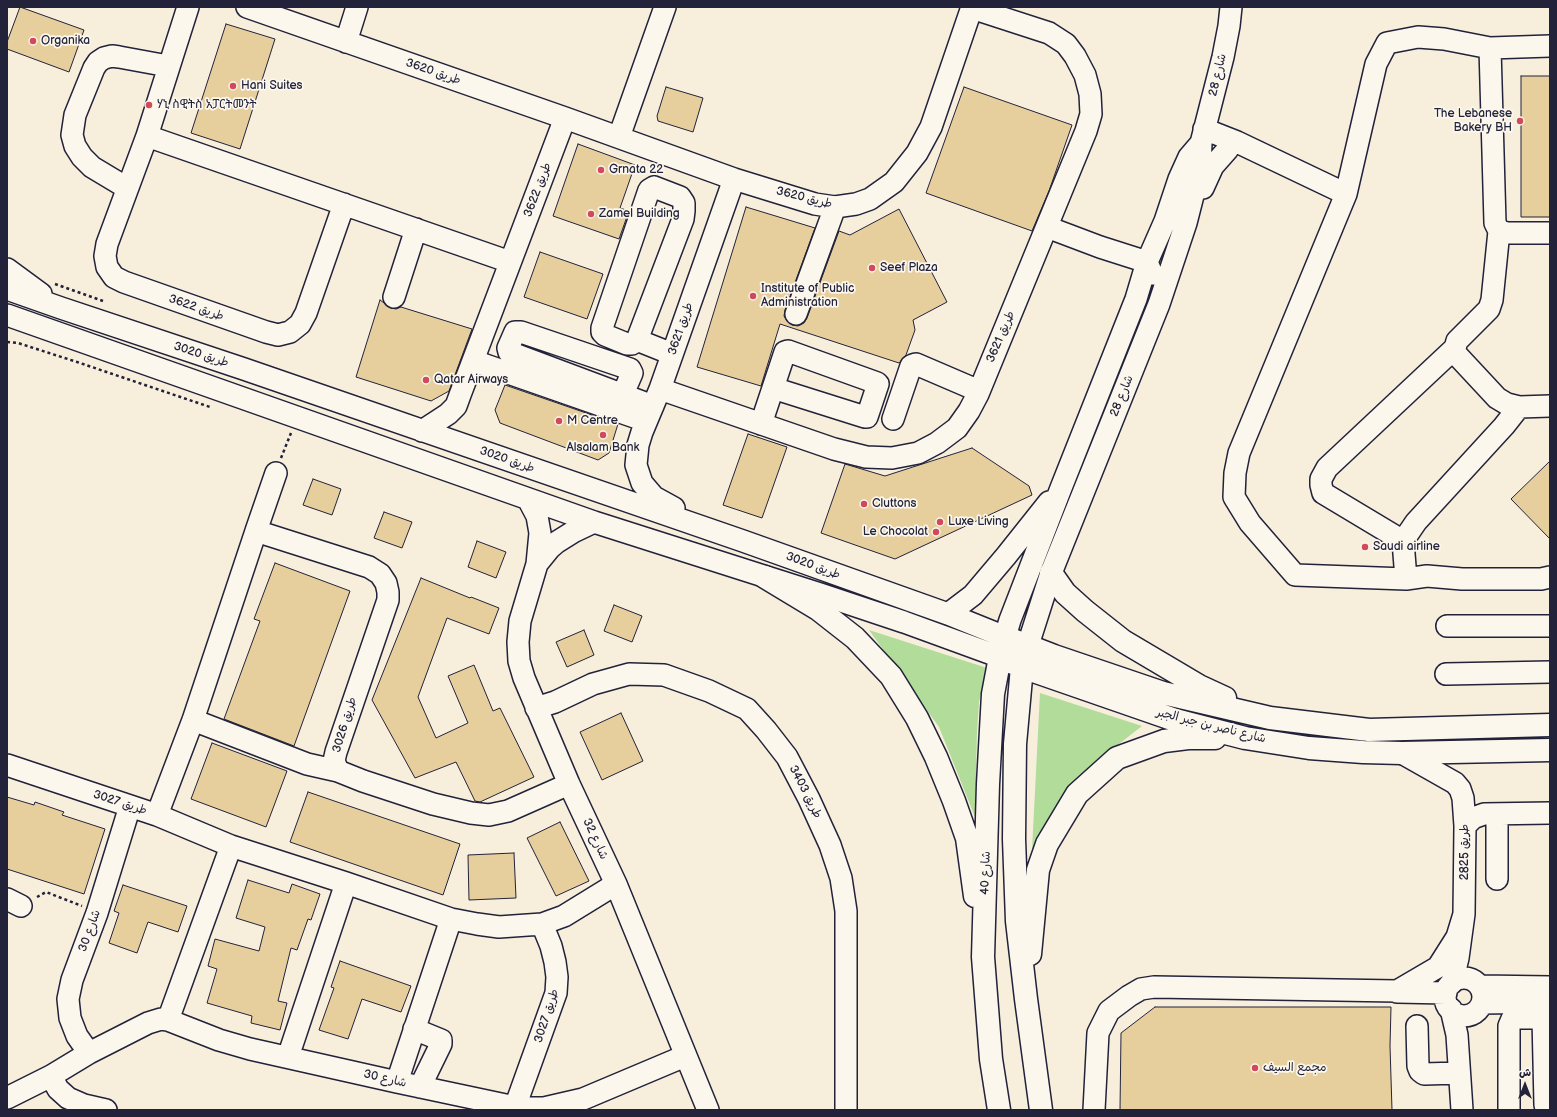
<!DOCTYPE html>
<meta charset="utf-8">
<style>
body{margin:0}
#map{position:relative;width:1557px;height:1117px;overflow:hidden;background:#f7efdc;font-family:"Balsamiq Sans","Playpen Sans Arabic",sans-serif}
canvas{display:block}
.frame{position:absolute;inset:0;border:8px solid #22223b;pointer-events:none}
.north{position:absolute;left:1505px;top:1065px;width:40px;height:40px;-webkit-text-stroke:3px #fbf7ec;paint-order:stroke;rotate:0deg;font-size:11px;font-weight:700;line-height:16px;text-align:center;color:#22223b}
.north::after{content:'';display:block;margin:auto;width:14px;height:18px;background:#22223b;clip-path:polygon(50% 0,100% 100%,50% 72%,0 100%)}
</style>
<div id="map">
<canvas width="1557" height="1117"></canvas>
<div class="frame"></div>
<div class="north">ش</div>
</div>
<script>
const g = document.querySelector('canvas').getContext('2d');
g.lineJoin = 'round';
function paint(path, color) {
  g.fillStyle = color;
  g.fill(path, 'evenodd');
}
function poly(rows) {
  const path = new Path2D();
  for (const r of rows) {
    if (r.length === 3) {
      path.moveTo(r[0] + r[2], r[1]);
      path.arc(r[0], r[1], r[2], 0, 2 * Math.PI);
      continue;
    }
    path.moveTo(r[0], r[1]);
    for (let i = 2; i < r.length; i += 2) path.lineTo(r[i], r[i + 1]);
  }
  return path;
}
function stroke(path, color, width, dash) {
  g.strokeStyle = color;
  g.lineWidth = width;
  g.lineCap = dash ? 'butt' : 'round';
  g.setLineDash(dash || []);
  g.stroke(path);
}
function drawText(font, color, halo, rows, align = 'center') {
  g.font = font + ' "Balsamiq Sans","Playpen Sans Arabic","Noto Sans Ethiopic",sans-serif';
  g.lineWidth = 3.5;
  g.setLineDash([]);
  g.textBaseline = 'middle';
  g.strokeStyle = halo;
  g.fillStyle = color;
  for (const [text, x, y, turn = 0] of rows) {
    g.save();
    g.translate(x, y);
    g.rotate((+turn || 0) * Math.PI / 180);
    g.textAlign = isNaN(turn) ? turn : align;
    if (halo) g.strokeText(text, 0, 0);
    g.fillText(text, 0, 0);
    g.restore();
  }
}
const green = poly([
 [869,630,987,668,979,702,977,732,976,772,981,832,939,727],
 [1040,693,1142,726,1115,747,1072,786,1032,850]
]);
const building = poly([
 [20,7,84,30,69,72,7,49,7,42,20,7],
 [226,24,275,39,240,149,191,133,226,24],
 [1521,76,1550,76,1550,217,1521,217,1521,76],
 [666,87,703,98,693,132,658,121,657,116,666,87],
 [964,87,1072,125,1049,191,1032,231,926,193,964,87],
 [578,144,635,165,620,208,629,211,619,239,553,216,578,144],
 [746,207,815,228,785,310,784,316,787,321,792,325,798,326,804,323,807,318,839,231,850,235,899,209,947,302,913,320,915,330,906,355,899,363,780,324,761,386,697,367,746,207],
 [540,252,603,274,587,319,524,297,540,252],
 [380,300,391,308,396,309,401,307,472,329,449,391,431,401,356,377,380,300],
 [505,385,618,424,609,453,598,460,500,423,495,410,505,385],
 [748,434,787,447,762,518,723,505,748,434],
 [972,448,1029,486,1032,495,895,559,821,533,845,464,885,476,972,448],
 [1550,461,1550,539,1511,499,1550,461],
 [313,479,341,489,332,515,303,505,313,479],
 [384,512,412,522,402,548,374,538,384,512],
 [477,541,506,552,496,578,468,567,477,541],
 [275,563,350,591,294,746,224,719,260,621,254,619,275,563],
 [421,578,470,598,471,597,499,608,489,634,447,618,418,697,436,738,468,723,448,676,474,665,493,711,500,708,534,777,480,802,475,801,456,762,415,778,372,700,421,578],
 [614,605,642,616,632,642,604,631,614,605],
 [584,630,594,655,567,667,556,642,584,630],
 [621,713,643,761,602,780,580,732,621,713],
 [212,743,287,771,266,827,191,799,212,743],
 [308,792,460,844,443,895,290,842,308,792],
 [7,797,34,805,35,802,64,812,62,815,105,829,84,894,7,869,7,797],
 [560,822,589,881,556,896,527,838,560,822],
 [514,853,516,898,469,900,468,855,514,853],
 [248,880,289,893,292,884,320,894,311,920,308,919,297,950,291,948,278,1001,287,1003,280,1030,251,1023,252,1016,207,1003,217,969,208,966,215,939,259,951,265,927,236,918,248,880],
 [123,885,187,906,178,932,148,922,137,953,109,943,119,913,114,911,123,885],
 [340,961,411,986,401,1012,362,999,348,1039,319,1030,334,988,331,987,340,961],
 [1155,1007,1391,1007,1390,1046,1392,1110,1120,1110,1121,1033,1155,1007]
]);
const path = poly([
 [55,284,103,301],
 [7,342,18,343,77,362,210,407],
 [281,458,291,433],
 [37,897,46,892,82,906]
]);
const minor = poly([
 [188,7,147,136,107,244,105,256,107,267,114,277,124,282,266,332,278,335,290,332,300,324,306,313,344,204],
 [247,7,565,118,734,179,815,204,835,207,856,204,870,199,894,182,917,153,931,127,972,7],
 [346,42,357,7],
 [1490,48,1495,223,1499,231,1507,233,1550,233],
 [1204,129,1237,142,1346,194,1376,64,1387,43,1418,37,1444,39,1490,48,1550,46],
 [147,136,510,262],
 [619,137,665,7],
 [654,187,680,197,684,203,684,211,683,219,637,340,632,344,627,344,605,335,602,332,602,328,649,190,654,187],
 [127,188,92,167,82,157,75,146,72,135,75,115,94,68,98,62,104,58,112,56,119,57,168,66],
 [1203,188,1213,166,1228,149],
 [1346,194,1239,453,1235,473,1234,497,1250,523,1295,575,1406,579,1427,576,1462,579,1541,579,1550,577],
 [1047,227,1100,247,1147,262,1152,274],
 [7,269,41,294],
 [7,289,61,308,244,369,743,541,948,614,1005,637,1010,620,1061,488,1136,299,1147,262,1165,221,1179,179,1189,157,1201,143],
 [394,297,416,229],
 [796,314,835,207],
 [7,315,594,522,820,594,904,622,1000,657],
 [637,340,672,354],
 [1455,348,1456,354,1497,398,1507,404,1519,407,1550,406],
 [474,361,646,421],
 [660,389,834,449,866,457,892,458,918,453,937,443,957,428,969,411,978,394,1086,131,1091,114,1090,94,1085,75,1075,56,1066,44,1049,33,972,8],
 [623,394,632,373,630,369,521,332,515,332,508,348,509,352,653,406],
 [893,419,911,366,913,365,916,364,979,391],
 [761,424,785,352,788,351,877,383,878,384,867,417,865,417,773,388],
 [422,431,448,414,456,406,460,395,565,118],
 [528,499,537,516,540,533,537,564,520,621,518,642,519,661,524,678,569,784,616,884,708,1110],
 [674,508,654,497,642,483,636,465,638,445,642,432,660,389,734,179],
 [256,531,276,473],
 [1403,541,1323,493,1321,485,1321,479,1327,468,1455,348,1457,341,1489,309,1492,300,1499,231],
 [537,564,550,548,557,542,573,532,594,522],
 [1406,579,1403,541,1416,522,1504,426,1519,407],
 [948,614,973,595,1006,556,1049,502],
 [1447,626,1550,626],
 [1028,645,1051,573,1159,304,1186,223,1200,168,1201,143,1223,57,1229,26,1231,7],
 [1446,674,1550,672],
 [536,708,555,702,593,684,629,674,664,675,709,691,747,709,766,730,787,757,809,799,830,845,841,878,846,911,846,1110],
 [193,720,307,764,338,771],
 [1402,753,1455,783,1460,789,1463,798,1465,826,1464,914,1458,958,1452,983],
 [7,765,157,815,231,846,346,883,451,919,477,924,499,927,542,924,564,916,616,884],
 [157,815,193,720,256,531,369,567,380,574,386,583,388,592,388,600,336,752,334,761,338,771,363,781,433,804,471,813,489,815,508,811,569,784],
 [1465,826,1473,818,1484,814,1550,813],
 [1497,879,1497,814],
 [7,899,21,906],
 [1464,997,19],
 [1480,986,1550,987],
 [1397,992,1446,993],
 [1482,1003,1550,1002],
 [1451,1009,1457,1035,1462,1110],
 [1543,1018,1545,1105,1548,1110],
 [168,1020,231,846],
 [1417,1026,1418,1066,1420,1071,1424,1074,1459,1073],
 [414,1029,441,1040,441,1044,420,1087],
 [89,1053,77,1036,70,1018,68,999,72,980,97,913,130,806],
 [288,1057,346,883],
 [51,1076,58,1089,68,1098,84,1105,106,1110],
 [397,1082,451,919],
 [7,1098,51,1076,89,1053,148,1023,161,1019,168,1020,219,1040,250,1049,397,1082,515,1107,527,1108,544,1108,583,1099,685,1056],
 [515,1107,556,993,557,977,555,962,551,946,542,924],
 [1094,1110,1098,1033,1109,1011,1129,996,1141,989,1154,987,1397,991,1438,967,1457,937,1464,914],
 [1509,1110,1509,1026,1512,1019,1518,1018,1550,1018]
]);
const major = poly([
 [1051,573,1065,593,1085,611,1123,641,1199,686,1225,698],
 [765,577,818,609,855,638,891,676,917,718,936,757,954,801,967,838,975,896],
 [1026,654,1022,667,1015,744,1014,839,1017,921,1026,999,1041,1110],
 [1000,657,1022,667,1175,720,1245,738,1309,748,1363,752,1402,753,1550,750],
 [1030,954,1038,870,1047,844,1077,794,1117,758,1164,741,1188,738,1215,738],
 [999,1110,991,1059,983,957,988,784,993,694,1000,657,1005,637,1054,656,1163,693,1270,718,1369,730,1550,725]
]);
const markers = [
 [33,41,4,"#d1495b"],
 [233,86,4,"#d1495b"],
 [149,105,4,"#d1495b"],
 [1520,121,4,"#d1495b"],
 [601,170,4,"#d1495b"],
 [591,214,4,"#d1495b"],
 [872,268,4,"#d1495b"],
 [753,296,4,"#d1495b"],
 [426,380,4,"#d1495b"],
 [559,421,4,"#d1495b"],
 [603,435,4,"#d1495b"],
 [864,504,4,"#d1495b"],
 [940,522,4,"#d1495b"],
 [936,532,4,"#d1495b"],
 [1365,547,4,"#d1495b"],
 [1255,1068,4,"#d1495b"]
];
const poiNames = [
 ["Organika",41,41],
 ["Hani Suites",241,86],
 ["ሃኒ ስዊትስ አፓርትመንት",157,105],
 ["The Lebanese",1512,114,"right"],
 ["Bakery BH",1512,128,"right"],
 ["Grnata 22",609,170],
 ["Zamel Building",599,214],
 ["Seef Plaza",880,268],
 ["Institute of Public",761,289],
 ["Administration",761,303],
 ["Qatar Airways",434,380],
 ["M Centre",567,421],
 ["Alsalam Bank",603,448,"center"],
 ["Cluttons",872,504],
 ["Luxe Living",948,522],
 ["Le Chocolat",928,532,"right"],
 ["Saudi airline",1373,547],
 ["مجمع السيف",1263,1068]
];
const streetNames = [
 ["طريق 3620",433,72,19],
 ["شارع 28",1218,75,-77],
 ["طريق 3622",538,190,-69],
 ["طريق 3620",804,198,14],
 ["طريق 3622",196,308,19],
 ["طريق 3621",681,329,-71],
 ["طريق 3621",1001,337,-67],
 ["طريق 3020",201,355,18],
 ["شارع 28",1122,396,-68],
 ["طريق 3020",507,460,19],
 ["طريق 3020",813,566,20],
 ["طريق 3026",345,725,-73],
 ["شارع ناصر بن جبر الجبر",1211,726,14],
 ["طريق 3403",805,792,63],
 ["طريق 3027",120,803,18],
 ["شارع 32",595,839,65],
 ["طريق 2825",1465,852,-90],
 ["شارع 40",986,873,-88],
 ["شارع 30",90,931,-70],
 ["طريق 3027",547,1016,-72],
 ["شارع 30",385,1079,13]
];
paint(green, '#b1dc9a');
paint(building, '#e7ce9d');
stroke(building, '#22223b', 1);
stroke(minor, '#22223b', 24);
stroke(major, '#22223b', 25);
stroke(path, '#22223b', 2.5, [3, 3]);
stroke(minor, '#fbf7ec', 21);
stroke(major, '#fbf7ec', 22);
for (const [x, y, r, color] of markers) {
  const dot = new Path2D();
  dot.arc(x, y, r, 0, 2 * Math.PI);
  g.fillStyle = color;
  g.fill(dot);
  stroke(dot, '#fbf7ec', 1.5);
}
drawText('12px', '#22223b', '#fbf7ec', poiNames, 'left');
drawText('12px', '#22223b', '#fbf7ec', streetNames);
</script>
